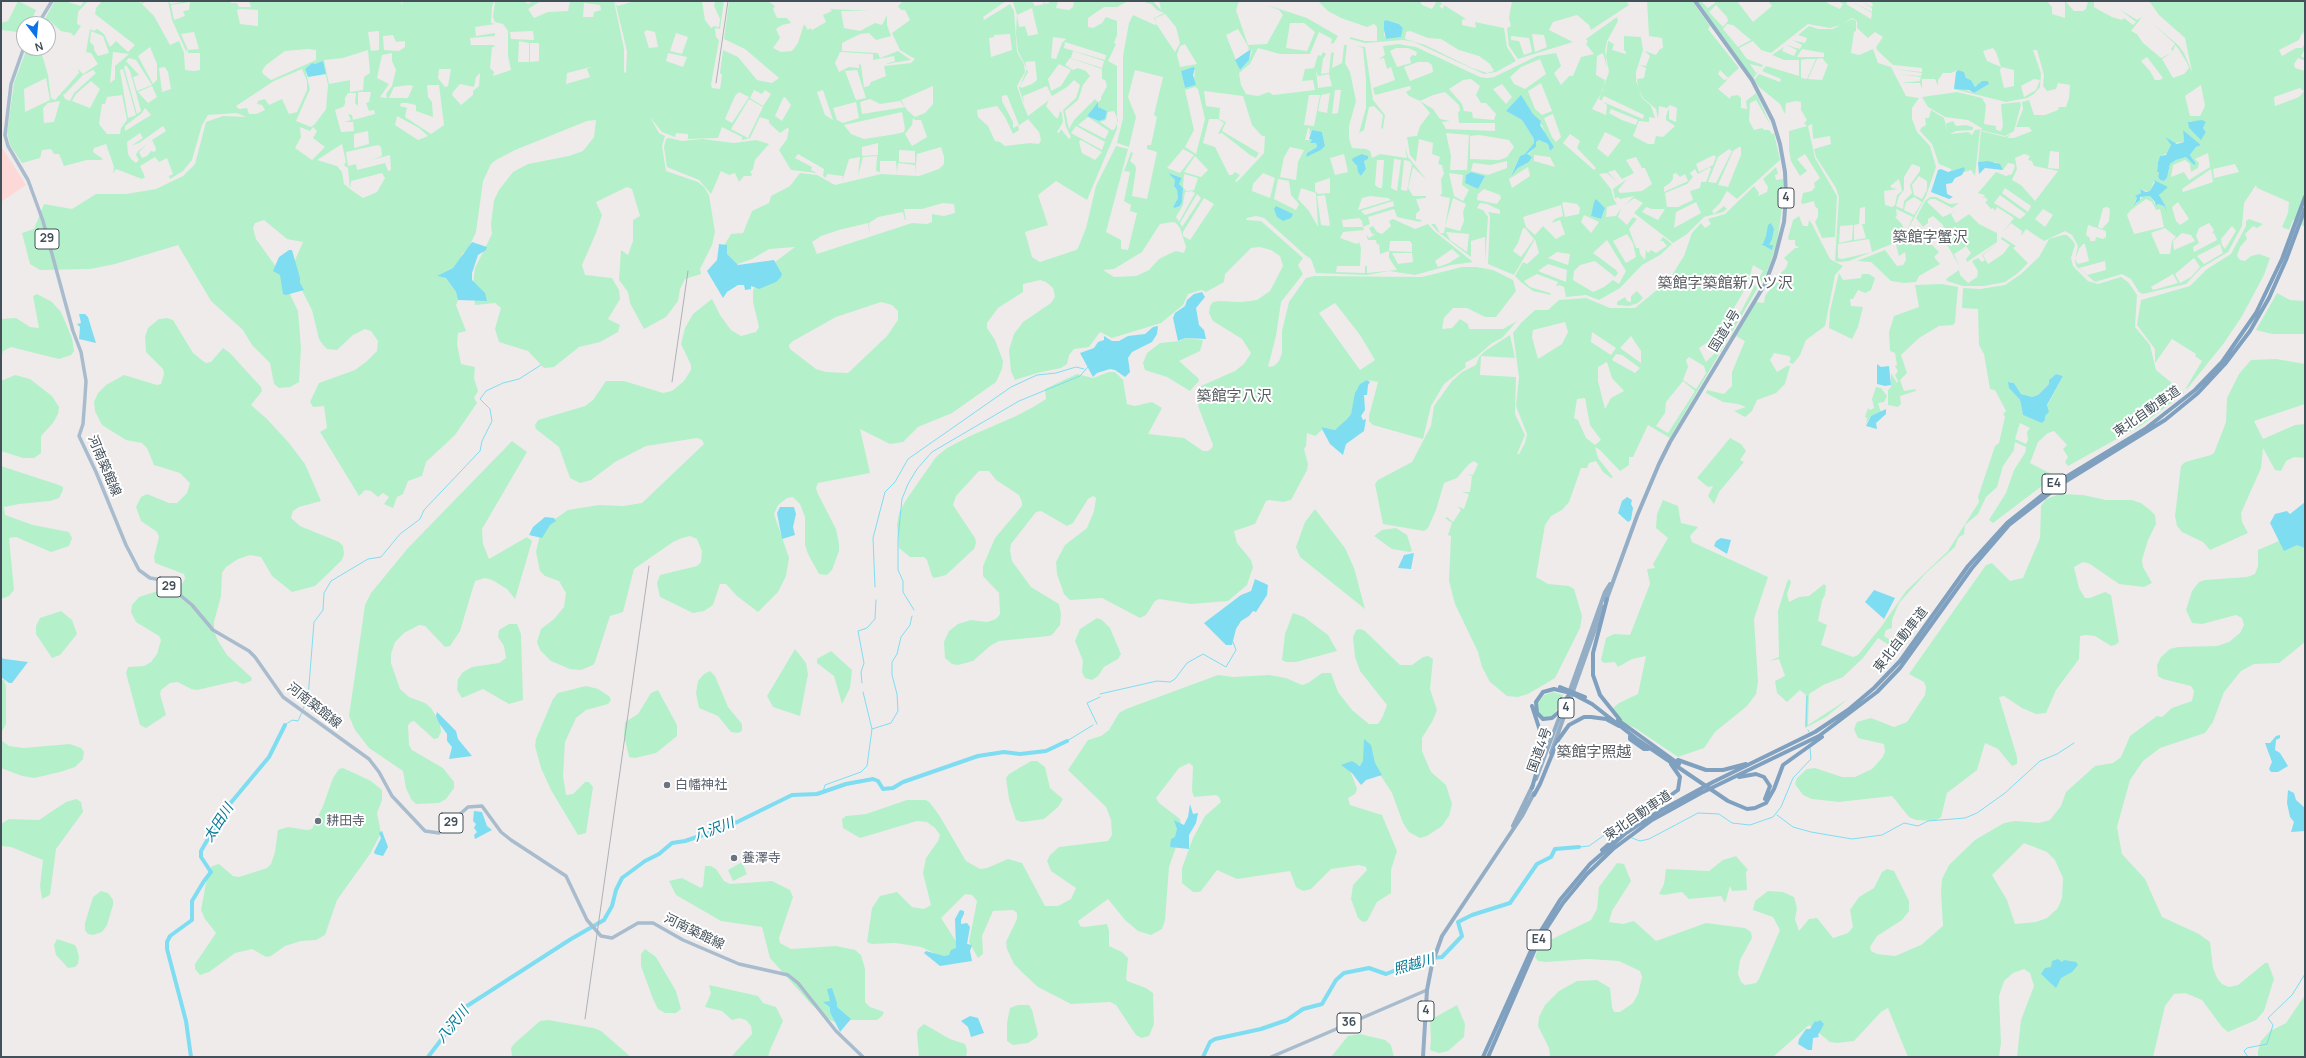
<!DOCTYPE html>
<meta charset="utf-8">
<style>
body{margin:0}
#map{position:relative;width:2306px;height:1058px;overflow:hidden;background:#efebeb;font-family:Manrope,sans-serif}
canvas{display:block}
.frame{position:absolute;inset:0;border:2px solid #43505a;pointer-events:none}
.north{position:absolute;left:16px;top:16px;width:40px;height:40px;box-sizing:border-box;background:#fff;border:1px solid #b4b9bd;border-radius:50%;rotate:164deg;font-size:11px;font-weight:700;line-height:16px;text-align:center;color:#43505a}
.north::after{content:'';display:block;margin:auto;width:14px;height:18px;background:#0c72e7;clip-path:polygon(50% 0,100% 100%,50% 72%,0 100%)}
</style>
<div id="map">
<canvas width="2306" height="1058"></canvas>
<div class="frame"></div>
<div class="north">N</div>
</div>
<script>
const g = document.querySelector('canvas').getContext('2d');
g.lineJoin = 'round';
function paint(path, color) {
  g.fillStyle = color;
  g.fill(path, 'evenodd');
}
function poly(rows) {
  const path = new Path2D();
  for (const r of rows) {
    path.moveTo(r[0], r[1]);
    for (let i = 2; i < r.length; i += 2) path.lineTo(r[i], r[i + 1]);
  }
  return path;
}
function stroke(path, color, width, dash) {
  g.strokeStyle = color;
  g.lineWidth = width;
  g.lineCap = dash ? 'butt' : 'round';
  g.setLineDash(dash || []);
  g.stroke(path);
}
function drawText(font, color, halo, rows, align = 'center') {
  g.font = font + ' Manrope,"Noto Sans JP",sans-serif';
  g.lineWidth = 4;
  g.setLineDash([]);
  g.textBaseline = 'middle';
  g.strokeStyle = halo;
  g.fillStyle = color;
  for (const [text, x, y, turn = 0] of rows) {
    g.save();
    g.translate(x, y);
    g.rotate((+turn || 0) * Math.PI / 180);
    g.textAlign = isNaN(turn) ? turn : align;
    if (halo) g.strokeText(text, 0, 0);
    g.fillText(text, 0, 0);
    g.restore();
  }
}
const medical = poly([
 [1,146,26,185,1,202]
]);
const green = poly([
 [18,1,36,10,30,24,24,24,24,29,18,32,1,30,1,23,8,21],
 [55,1,65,1,81,6,84,1,88,1,78,12,77,24,81,26,74,36,71,33,61,31,50,21,46,20,42,24],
 [102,1,138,1,140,3,146,1,142,4,154,16,170,45,179,41,184,53,185,70,194,71,200,70,200,53,188,53,188,50,186,51,172,20,168,1,171,4,188,1,229,1,231,3,237,3,239,7,251,7,249,1,400,1,402,4,403,1,494,1,492,7,491,23,495,24,475,27,476,36,495,33,495,36,470,38,471,45,494,45,495,47,492,47,490,68,494,72,493,76,511,70,508,56,508,31,503,24,495,22,493,17,495,1,524,1,528,4,533,1,541,1,528,9,534,18,548,12,568,11,570,1,614,1,624,49,624,72,626,73,627,51,615,1,617,6,635,1,702,1,705,20,711,28,714,26,719,27,720,19,714,6,715,1,724,1,720,29,715,28,716,37,719,40,711,85,712,88,720,89,722,75,720,73,723,50,738,57,757,80,772,83,779,78,745,49,724,39,729,1,768,1,775,6,773,9,777,18,787,18,791,23,782,25,776,29,780,38,773,48,781,52,792,51,798,43,804,24,808,30,810,28,812,30,826,22,823,15,832,11,830,9,870,11,841,11,844,28,860,31,875,23,882,25,887,15,887,25,891,36,876,40,869,33,860,34,842,43,842,51,878,53,880,58,898,51,911,60,885,64,895,61,894,56,873,60,873,54,840,52,835,63,839,72,849,67,859,68,859,64,861,65,864,87,869,86,871,82,886,76,884,66,911,63,915,59,900,50,892,33,910,20,905,10,901,10,898,6,903,1,1006,1,983,17,984,20,1010,4,1014,11,1017,52,1024,64,1025,72,1017,86,1023,104,1028,116,1049,100,1046,106,1056,118,1058,118,1060,111,1062,113,1063,122,1057,132,1059,133,1061,129,1069,139,1071,137,1066,127,1063,110,1076,98,1080,85,1074,80,1067,87,1052,96,1047,86,1023,96,1024,103,1019,88,1027,69,1018,51,1016,34,1017,15,1013,2,1032,1,1035,6,1044,4,1043,1,1046,4,1049,3,1049,1,1058,1,1056,8,1069,10,1073,7,1074,1,1128,1,1117,7,1104,7,1088,18,1088,27,1093,28,1102,23,1106,17,1117,21,1117,35,1114,43,1116,44,1108,61,1117,66,1117,129,1087,200,1056,181,1038,195,1048,225,1025,232,1032,257,1040,262,1076,250,1078,248,1086,228,1096,186,1116,146,1128,149,1106,232,1121,240,1121,249,1128,250,1137,213,1130,211,1131,205,1124,201,1130,172,1124,171,1131,152,1133,153,1130,161,1135,165,1136,169,1132,196,1147,199,1157,152,1147,149,1147,145,1151,145,1157,117,1154,115,1163,77,1135,70,1128,97,1136,117,1129,147,1117,143,1123,118,1123,56,1129,23,1133,15,1155,25,1157,24,1154,18,1164,13,1157,10,1151,4,1141,1,1153,1,1161,10,1159,1,1239,1,1236,10,1248,45,1267,44,1283,15,1279,10,1267,5,1307,18,1338,36,1333,44,1331,43,1332,39,1319,32,1310,54,1280,54,1258,48,1250,64,1239,73,1241,85,1246,94,1258,96,1269,92,1273,95,1315,90,1313,80,1302,81,1305,69,1314,68,1318,55,1321,56,1323,52,1326,54,1323,59,1321,74,1329,73,1331,53,1334,52,1332,68,1342,63,1344,45,1347,45,1345,63,1350,72,1356,101,1349,126,1349,138,1352,148,1366,149,1370,151,1372,158,1380,154,1407,158,1405,146,1408,157,1427,180,1413,167,1408,188,1413,196,1426,196,1426,198,1416,199,1420,210,1416,214,1416,219,1422,220,1420,222,1397,217,1394,209,1368,217,1370,224,1363,227,1364,230,1343,232,1340,238,1357,244,1359,242,1361,248,1360,266,1337,266,1336,272,1365,273,1365,266,1367,266,1367,273,1397,270,1389,258,1389,251,1380,254,1379,244,1377,245,1376,240,1368,240,1366,234,1369,238,1375,234,1372,234,1369,228,1373,226,1377,232,1382,234,1391,226,1389,221,1393,219,1415,229,1428,224,1434,231,1473,262,1451,265,1415,275,1389,271,1367,275,1316,273,1311,259,1305,255,1264,218,1256,216,1247,218,1246,220,1261,221,1303,258,1298,265,1303,274,1281,302,1276,336,1268,367,1274,366,1279,361,1282,353,1282,331,1289,302,1306,278,1314,276,1422,277,1462,267,1476,267,1493,270,1513,280,1516,291,1496,317,1485,317,1467,308,1453,308,1444,318,1442,329,1452,328,1460,319,1468,324,1469,329,1503,329,1517,321,1502,338,1492,343,1476,357,1465,363,1466,367,1444,384,1431,406,1423,439,1373,425,1369,421,1369,416,1378,382,1367,380,1357,389,1351,414,1341,426,1335,430,1321,427,1322,430,1315,436,1307,433,1306,446,1304,449,1308,464,1307,470,1291,500,1283,502,1269,500,1266,501,1255,524,1234,531,1237,543,1251,560,1253,567,1247,585,1228,601,1191,604,1159,599,1155,601,1146,615,1140,618,1102,598,1070,600,1064,594,1057,574,1056,562,1065,545,1087,528,1094,511,1096,498,1093,496,1088,499,1073,523,1067,526,1041,511,1036,512,1011,544,1010,550,1012,561,1031,587,1059,604,1061,614,1060,625,1052,635,1049,636,999,641,990,646,973,661,958,665,952,664,945,658,944,642,949,631,958,624,971,620,987,622,996,619,1000,614,999,593,983,576,983,566,995,538,1022,506,1022,502,1019,495,996,480,989,471,979,471,956,496,953,505,975,538,976,543,974,549,946,575,934,578,932,576,927,560,924,557,910,557,899,548,897,525,899,513,906,500,936,457,947,448,970,436,1016,416,1035,406,1046,399,1045,389,1066,379,1077,374,1093,378,1109,372,1115,372,1123,380,1127,404,1135,406,1152,402,1162,408,1148,434,1184,438,1203,451,1208,451,1212,448,1213,445,1198,406,1201,386,1235,371,1244,364,1251,353,1242,339,1213,321,1209,313,1210,306,1213,302,1219,301,1241,302,1257,300,1270,291,1283,266,1280,256,1271,250,1260,247,1251,248,1225,274,1224,282,1206,292,1201,290,1188,294,1183,305,1161,323,1112,338,1100,332,1089,347,1074,349,1069,355,1067,364,1061,368,1037,373,1015,380,1011,371,1009,350,1014,334,1023,322,1051,303,1055,297,1053,288,1046,282,1040,280,1023,284,1023,292,998,308,987,323,987,328,995,340,1003,361,1002,369,996,382,952,413,918,427,903,442,890,444,860,429,870,473,818,483,816,488,818,494,836,529,839,544,839,551,832,570,827,575,819,574,808,554,805,545,805,517,800,504,793,497,787,498,778,505,774,514,789,558,786,576,778,592,758,612,737,596,726,584,720,584,713,605,704,611,693,613,660,597,657,583,660,575,697,566,701,562,702,551,697,539,690,536,682,538,673,542,634,569,623,612,610,616,595,662,593,665,581,670,570,669,551,661,540,650,537,642,541,629,554,619,564,607,566,593,559,581,545,576,540,571,536,552,540,535,555,519,568,510,599,505,623,506,642,503,704,444,702,440,697,438,646,446,615,462,591,480,580,483,570,478,559,447,536,429,535,425,538,420,585,406,593,400,606,381,624,381,663,393,672,391,684,381,691,370,691,365,681,344,685,328,693,314,712,299,720,315,731,330,741,336,756,332,759,327,753,302,753,290,758,284,781,272,775,262,795,247,769,249,752,259,732,266,723,247,731,234,743,233,752,211,769,203,771,196,790,186,800,173,817,175,835,185,881,174,919,176,939,169,944,164,944,157,941,147,917,154,915,174,915,165,898,163,897,173,896,161,880,161,880,172,876,171,877,156,863,157,858,176,860,157,849,159,842,182,843,176,827,174,826,178,823,176,824,169,798,154,795,158,812,167,811,170,817,173,791,170,779,150,787,139,789,129,787,128,780,133,769,123,769,120,760,117,750,138,742,140,742,137,722,127,718,138,688,139,688,134,676,133,675,137,662,132,650,117,659,133,665,136,662,146,666,171,698,182,704,187,709,195,715,232,712,245,700,269,701,274,685,279,680,289,678,301,666,317,644,329,630,303,628,292,619,280,621,250,628,255,633,241,633,220,640,216,632,189,627,187,596,202,602,215,596,233,582,265,585,275,612,278,619,290,620,299,608,319,620,325,618,332,600,342,579,347,554,367,544,368,528,351,499,342,495,329,501,308,495,303,475,305,473,283,475,268,492,234,491,224,494,200,499,190,513,172,528,164,569,156,583,151,594,137,596,120,587,121,515,150,496,160,491,164,483,181,476,232,469,247,462,254,461,260,453,268,438,276,446,278,456,292,458,300,456,305,466,331,458,333,457,344,461,364,475,367,474,378,478,391,474,398,477,403,455,435,426,462,422,476,408,481,403,494,397,497,393,508,384,504,389,497,383,493,378,497,371,491,365,490,359,496,320,432,327,428,324,406,313,407,310,402,319,383,355,370,367,361,377,351,378,341,371,331,365,329,353,335,337,350,327,349,323,345,319,339,312,310,295,277,295,260,303,242,287,239,264,220,255,223,253,228,256,239,279,271,298,311,301,348,299,382,290,387,279,388,274,384,270,363,252,345,243,330,211,301,178,245,115,264,90,269,40,270,30,264,22,233,34,229,44,204,72,209,96,194,126,194,156,189,183,176,195,164,206,122,223,116,246,117,237,113,208,115,202,125,192,160,183,171,170,179,169,176,173,174,167,158,159,162,155,157,140,166,145,177,142,179,116,169,113,174,114,167,106,144,94,148,93,152,103,159,101,160,87,160,64,166,59,154,54,154,51,149,42,150,40,158,22,163,10,145,7,133,14,83,27,48,40,48,48,75,51,98,55,100,79,73,78,69,83,74,98,64,91,53,86,52,90,29,94,31,97,29,104,34,110,47,116,41,128,52,135,45,95,14,96,8],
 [190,2,189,10,183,11,185,16,174,20,171,5],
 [584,3,600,5,601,10,594,12,593,17,583,17],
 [1032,8,1038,34,1028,36,1025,26,1019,27,1017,15],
 [241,9,258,10,258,26,240,24,237,10],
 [1165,14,1176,27,1180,43,1175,52,1157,25,1155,18],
 [1290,23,1304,23,1315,32,1307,51,1286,48],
 [1238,29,1249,48,1247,50,1251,49,1252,51,1249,60,1240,70,1226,35],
 [647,30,655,32,658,47,649,48,644,32],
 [91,31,103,36,109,53,98,56,94,50,94,46,90,42],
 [379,31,379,50,371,51,368,32],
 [533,31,534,40,511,39,510,32],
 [194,32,199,49,188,50,181,34],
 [676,33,688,37,682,54,670,51],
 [1010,34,1012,50,991,57,989,38,994,37,994,35],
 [393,35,396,42,405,41,405,47,399,51,384,50,383,36],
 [1053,37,1066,39,1062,43,1056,59,1051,58],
 [519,41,529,43,529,62,518,62],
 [1065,42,1106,55,1105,60,1064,48],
 [530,43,539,43,539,61,530,62],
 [1185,44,1197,64,1180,67,1177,55,1180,46],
 [150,47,157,64,157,80,153,84,138,56],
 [308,49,316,50,316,60,271,80,263,74,262,71,266,65,285,51],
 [368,50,370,73,364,77,363,90,350,92,350,80,329,84,324,60,343,58],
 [1073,51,1104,61,1102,68,1071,58],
 [113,52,129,54,115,66,115,79,110,83],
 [392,53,392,61,396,70,392,86,386,94,387,98,380,97,389,84,377,78,382,55],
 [668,53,687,57,683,67,666,61],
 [129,58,136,60,152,85,137,91,133,77,139,75,126,61],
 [1070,58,1102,69,1102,79,1105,80,1107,86,1101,97,1101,100,1098,102,1095,99,1074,120,1069,129,1065,111,1078,100,1083,85,1090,76,1086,71,1078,68,1073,70,1065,65],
 [323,61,328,85,326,109,315,124,311,127,296,121,310,89,305,69,312,63,315,65],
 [1035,61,1037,80,1032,84,1021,88,1020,86,1028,72,1025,62],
 [1059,64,1071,70,1061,86,1051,91,1048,79],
 [126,65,130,71,141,111,137,114,124,67],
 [165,67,168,72,171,89,162,92,159,68],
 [591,67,587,69,590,77,566,84,567,73],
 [1193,67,1195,69,1194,81,1196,85,1185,88,1181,71],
 [123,69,136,115,128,118,120,70],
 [302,69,307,81,307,90,297,112,289,114,282,99,269,105,265,99,258,101,257,104,262,105,265,110,256,114,249,114,247,108,239,109,236,106,274,81],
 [439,69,451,69,448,86,445,87,438,78],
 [93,70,96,73,74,93,70,101,65,99,63,94,65,94,83,75],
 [857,70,866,98,856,100,845,71],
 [1316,70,1318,76,1329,74,1332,86,1318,88],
 [480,73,479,86,473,91,473,95,461,105,452,95,453,92,460,84,474,87,476,77],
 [46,78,50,100,25,112,24,89],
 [91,81,100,89,90,108,72,101,76,94],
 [410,85,413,86,408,98,389,98,394,87],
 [427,85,439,85,444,125,431,134,405,117,407,108,400,106,401,103,407,103,416,105,416,111,433,117,432,102,428,97],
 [152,86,157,97,148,103,138,92],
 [933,86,933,104,925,113,915,117,907,110,901,100],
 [1195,87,1198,89,1205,119,1196,154,1185,147,1194,130,1185,90],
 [754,90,762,94,765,90,771,94,763,106,750,98],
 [823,90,833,120,825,115,817,92],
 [1335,90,1341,90,1338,113,1332,114],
 [1204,91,1243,96,1252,125,1262,136,1265,136,1264,153,1237,182,1235,181,1240,175,1235,172,1232,175,1229,175,1215,147,1203,143,1209,119,1218,119,1224,123,1218,134,1222,133,1250,155,1256,158,1259,153,1222,131,1226,122,1219,119,1220,108,1206,106],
 [358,92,371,92,369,102,366,103,369,111,374,110,375,114,353,120,352,115,348,114,351,120,344,122,353,122,354,131,341,132,335,110,343,107,345,104,345,98,348,93,356,93,355,103,358,106],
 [739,92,749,97,732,123,725,119,735,96],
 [1330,93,1327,113,1318,111,1321,95],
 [122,95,127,120,121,128,120,134,107,134,99,124,102,104,105,104,107,97],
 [1007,95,1019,125,1013,128,1013,122,1002,101,1002,96],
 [1309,95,1320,95,1314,126,1304,125],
 [785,97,791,105,782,121,775,116,783,98],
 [749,99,763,107,748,138,731,129],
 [870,99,880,104,900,101,905,107,862,114,860,102],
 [60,101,54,122,44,123,43,108,48,103],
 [856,102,859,118,843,123,837,120,833,108],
 [1098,102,1098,107,1107,111,1105,119,1099,121,1087,116],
 [997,106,1005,117,1013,134,1019,130,1018,126,1028,119,1039,132,1041,140,1039,144,1030,143,1005,146,1000,142,995,141,988,126,978,117,977,110],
 [145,108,151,115,125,131,125,126,142,113],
 [1114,111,1118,120,1115,129,1112,130,1100,122,1106,120,1108,112],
 [902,112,905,128,904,132,896,134,864,139,851,134,844,125],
 [397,116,419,128,428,136,418,140,395,125],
 [1088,117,1109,131,1105,139,1078,125],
 [913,118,915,120,921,120,927,137,912,146,905,134,912,125],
 [163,126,166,131,152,140,156,148,155,152,151,151,147,156,142,158,139,152,147,144,138,151,136,155,139,160,136,163,131,159,128,154,127,142,140,133,143,138,131,146,139,143],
 [1076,126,1105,142,1102,150,1071,133],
 [300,127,310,131,313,127,317,131,313,138,325,147,312,160,295,148,301,137],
 [1308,128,1310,129,1309,135,1312,130,1322,133,1325,146,1321,150,1306,156,1307,153,1317,147,1316,143,1311,143,1312,140,1305,140],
 [368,131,369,144,354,148,354,134],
 [1081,140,1102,152,1095,160,1082,153,1079,142],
 [878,143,878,155,862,156,862,147],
 [342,144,346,162,344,165,348,168,350,189,344,184,342,172,337,166,317,160],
 [378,145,381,147,382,156,371,160,390,155,391,170,388,171,385,163,357,170,356,164,348,166,346,152],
 [1290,147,1304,150,1298,162,1296,180,1280,177,1284,157],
 [1183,149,1194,155,1180,173,1167,168],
 [899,150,915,151,915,163,899,162],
 [1344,154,1348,172,1335,175,1330,158],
 [1365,154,1368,159,1364,161,1366,169,1361,176,1353,158],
 [1195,156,1208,170,1201,177,1184,172],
 [1394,159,1401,160,1397,191,1391,188],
 [1377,160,1384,160,1382,188,1379,188,1375,185],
 [1404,160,1409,161,1412,164,1407,191,1401,190],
 [382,173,385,178,377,192,363,198,350,189,351,181],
 [1168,173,1182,178,1179,184,1183,188,1182,202,1180,206,1175,208,1173,207,1178,198,1177,190,1174,186,1175,180],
 [1263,173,1275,178,1270,198,1252,191,1253,184],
 [1184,174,1198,178,1194,190,1186,191,1183,187],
 [1330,178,1330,193,1318,194,1315,191,1315,183],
 [1278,179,1289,181,1291,195,1299,204,1296,210,1274,199],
 [1301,188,1316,193,1318,227,1309,211,1298,199],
 [1192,191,1195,193,1179,222,1176,217,1183,205,1185,192],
 [1197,194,1201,198,1182,227,1180,223],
 [1325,195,1330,225,1329,226,1321,225,1317,196],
 [1370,196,1388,198,1391,200,1358,210,1362,198],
 [1204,198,1214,204,1190,240,1183,236,1183,232],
 [1393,201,1394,206,1365,215,1361,211],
 [943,203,954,204,955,213,944,216,932,214,932,222,927,224,912,223,817,254,812,242,821,236,839,230,868,223,870,235,869,223,878,217,903,212,905,220,906,220,904,209,922,209],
 [1359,218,1362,221,1363,227,1343,227,1342,220],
 [1173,222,1176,223,1180,228,1186,247,1184,253,1176,251,1169,254,1159,259,1149,270,1136,276,1114,277,1103,270,1114,269,1142,252,1160,224],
 [1390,241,1410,241,1412,244,1412,252,1389,251],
 [1452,249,1460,256,1449,263,1438,267,1435,261],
 [1392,253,1412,253,1413,262,1398,264],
 [881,302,892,305,898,311,898,320,887,336,848,373,826,372,816,369,790,349,789,345,793,341,836,317],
 [1335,303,1360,335,1375,360,1360,370,1319,313],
 [1318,1,1420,1,1422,5,1432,9,1437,1,1440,1,1442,4,1439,6,1443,9,1444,5,1466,19,1462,20,1462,25,1476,28,1475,22,1504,28,1507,47,1516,61,1496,72,1484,74,1414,42,1403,40,1365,43,1350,39,1350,37,1365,41,1377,41,1377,27,1374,24,1367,27,1341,18,1328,11],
 [1386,20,1399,24,1403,28,1401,37,1386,39,1384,35,1384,21],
 [1410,31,1428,38,1441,39,1459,50,1479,56,1490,64,1494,71,1487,73,1472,68,1425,45,1405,39,1406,32],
 [1512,1,1626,1,1629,5,1591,30,1589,25,1577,15,1553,22,1549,30,1573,42,1518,59,1509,46,1507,28,1511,26,1509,18],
 [1532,34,1544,35,1547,47,1535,52],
 [1511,36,1529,38,1532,52,1524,55,1519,41,1511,40],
 [1647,1,1692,1,1710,26,1708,29,1739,68,1728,78,1720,70,1718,74,1724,80,1728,79,1718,89,1730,99,1731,96,1738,95,1741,98,1741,108,1747,109,1746,101,1756,93,1771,126,1756,100,1750,103,1749,121,1754,130,1762,128,1764,130,1769,130,1772,134,1774,133,1780,160,1737,199,1727,191,1720,203,1712,211,1714,214,1724,206,1727,209,1723,212,1704,217,1687,234,1673,243,1634,213,1643,203,1634,198,1624,206,1634,196,1620,199,1618,197,1615,199,1613,189,1627,179,1618,190,1620,193,1642,191,1652,184,1645,168,1642,168,1636,157,1626,160,1634,173,1622,179,1615,170,1608,172,1618,183,1607,173,1599,174,1611,189,1614,200,1617,204,1607,207,1606,217,1616,216,1621,208,1618,217,1627,225,1633,217,1637,219,1629,229,1636,248,1639,248,1640,254,1645,260,1646,250,1648,253,1651,250,1656,253,1667,246,1663,241,1660,241,1663,237,1672,244,1660,255,1642,265,1620,288,1599,300,1586,295,1566,297,1564,287,1559,285,1558,286,1556,286,1558,282,1537,274,1524,281,1530,287,1550,293,1551,295,1533,291,1521,282,1515,276,1523,262,1527,264,1539,253,1535,239,1514,275,1488,264,1490,216,1488,212,1500,214,1500,210,1487,204,1480,203,1477,208,1483,210,1488,217,1485,261,1485,237,1471,241,1471,257,1437,231,1431,224,1435,224,1440,233,1444,233,1450,198,1440,196,1442,193,1441,179,1444,174,1442,165,1438,164,1440,157,1432,154,1433,143,1419,139,1416,162,1410,155,1407,137,1417,136,1420,126,1430,113,1420,101,1409,96,1406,92,1411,89,1410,86,1375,95,1373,88,1395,80,1391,67,1387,69,1384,58,1379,59,1385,55,1383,46,1398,44,1416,47,1480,77,1487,78,1494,77,1537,56,1556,53,1561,66,1554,73,1561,85,1569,76,1573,76,1581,57,1594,54,1586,44,1588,41,1586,39,1617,17,1618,21,1607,41,1605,51,1607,68,1603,53,1597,56,1596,75,1605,80,1603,90,1592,109,1606,115,1607,105,1599,99,1609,72,1606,56,1608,41,1614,44,1612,50,1626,54,1626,52,1624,50,1624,36,1641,37,1643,50,1636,72,1636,81,1642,98,1651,106,1655,118,1649,117,1649,122,1639,121,1633,136,1648,144,1654,144,1656,136,1663,137,1675,126,1666,120,1666,116,1669,108,1669,119,1676,122,1677,108,1670,105,1667,108,1659,106,1658,119,1656,109,1643,98,1638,87,1637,79,1644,78,1646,68,1639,65,1646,66,1650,56,1645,51,1656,55,1660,49,1663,48,1662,38,1649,36],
 [1396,48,1408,48,1417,52,1416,56,1412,55,1410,58,1411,63,1397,67,1390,51],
 [1540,59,1546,74,1525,89,1514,84,1510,77,1521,67],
 [1418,62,1428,62,1432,65,1433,72,1410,81,1404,67],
 [1471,79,1480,86,1476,95,1481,103,1486,103,1496,114,1494,120,1473,118,1472,112,1464,111,1462,104,1449,89,1463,80],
 [1541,83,1552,111,1542,115,1535,109,1528,91],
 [1502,84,1512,97,1506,104,1493,89],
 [1445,92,1459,105,1460,110,1458,113,1459,123,1495,123,1495,131,1446,129,1442,122,1450,121,1440,119,1433,109,1420,101,1433,95],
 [1604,96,1644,115,1643,119,1601,101],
 [1523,97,1522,98,1533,114,1541,121,1540,125,1542,125,1545,134,1554,147,1550,151,1548,144,1539,140,1536,142,1536,147,1527,155,1532,157,1529,162,1518,168,1511,175,1520,156,1525,154,1534,144,1534,139,1522,120,1506,111],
 [1611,109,1638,120,1636,125,1622,120,1609,113],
 [1553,114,1561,137,1556,142,1552,137,1544,118],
 [1605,132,1621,140,1608,157,1597,148],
 [1446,133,1469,135,1467,170,1450,170,1451,156],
 [1570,134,1580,141,1577,148,1596,168,1594,170,1563,143],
 [1479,135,1509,140,1514,147,1507,157,1499,160,1470,159,1470,136],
 [1739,147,1741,147,1741,155,1728,187,1718,185,1733,151],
 [1729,149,1732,151,1716,183,1708,182,1718,157],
 [1534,155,1550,157,1555,167,1534,161],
 [1714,155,1716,157,1713,165,1699,172,1696,164],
 [1507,161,1507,168,1488,175,1471,171,1473,163,1490,165],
 [1528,167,1530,176,1512,188,1509,179],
 [1710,167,1711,169,1706,182,1701,182,1700,188,1690,191,1693,200,1678,207,1667,207,1665,193,1687,184,1693,177,1690,173,1695,169,1698,174],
 [1471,172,1485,176,1478,189,1465,183,1466,175],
 [1449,173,1463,175,1462,185,1469,190,1463,201,1454,196],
 [1676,173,1680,177,1685,174,1688,181,1664,192,1664,187,1670,183,1673,179,1673,174],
 [1484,189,1500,195,1501,198,1497,204,1477,200,1478,194],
 [1453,198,1466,204,1463,212,1464,221,1460,231,1445,227],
 [1596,200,1605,208,1601,219,1591,216],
 [1565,202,1577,204,1580,208,1579,214,1565,217,1562,203],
 [1696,202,1701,213,1674,228,1676,212],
 [1561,205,1563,216,1555,219,1551,223,1560,220,1565,234,1556,239,1543,226,1535,235,1526,227,1523,217],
 [1646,207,1652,209,1665,209,1658,220,1642,212],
 [1584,215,1599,222,1591,233,1581,222],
 [1523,228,1525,228,1534,239,1521,257,1513,251,1518,243],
 [1446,232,1469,234,1467,252,1450,240],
 [1627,234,1633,243,1636,257,1626,263,1613,241],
 [1607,240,1626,271,1619,284,1613,280,1604,287,1593,292,1573,280,1574,271,1580,265,1595,261,1615,277,1618,273,1616,270,1593,253],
 [1557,252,1570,254,1568,265,1548,258],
 [1548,264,1567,270,1566,282,1538,271],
 [1697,1,1701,1,1708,8,1715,3,1714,1,1737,1,1753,22,1772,6,1768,1,1828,1,1827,3,1840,9,1843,4,1838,1,1848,1,1846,4,1871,19,1872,13,1851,1,1872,12,1872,8,1861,1,1872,7,1873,4,1869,1,2047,1,2052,7,2052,14,2065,18,2065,1,2074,11,2083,11,2086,9,2088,1,2094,1,2094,7,2099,10,2112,17,2122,20,2124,18,2133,25,2136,22,2119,9,2137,20,2142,17,2131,31,2137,34,2143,43,2161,58,2171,53,2162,59,2173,78,2184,74,2189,68,2187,63,2178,48,2175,45,2173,51,2171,49,2175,44,2153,24,2178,45,2184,53,2192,72,2185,38,2159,15,2149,1,2305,1,2305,30,2303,33,2305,36,2302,33,2299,40,2279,50,2282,56,2296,48,2302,48,2305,43,2305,49,2301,56,2305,58,2305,61,2298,58,2294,64,2295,68,2305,71,2305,227,2293,220,2289,230,2282,227,2288,213,2289,202,2257,188,2256,185,2244,203,2242,226,2228,252,2201,268,2186,284,2143,294,2139,292,2131,279,2122,274,2095,282,2076,266,2075,259,2078,246,2072,235,2065,231,2044,241,2026,229,2021,236,2022,231,2011,223,2002,233,2014,218,1997,207,1995,211,1993,208,1991,209,1985,202,1988,200,1985,197,1982,198,1985,195,1978,193,1996,172,2006,176,2012,174,2015,166,2014,164,2008,163,2003,170,1996,162,1978,163,1977,174,1981,131,2005,137,2011,134,2007,138,2014,138,2032,131,2029,127,2016,127,2023,109,2022,102,2029,100,2034,115,2045,115,2058,110,2059,107,2066,107,2069,98,2070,85,2058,83,2056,89,2047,91,2043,86,2044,75,2037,50,2033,50,2041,73,2040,87,2034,94,2027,98,2006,102,1954,89,1963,89,1974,93,1989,84,1988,81,1982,81,1976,88,1971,80,1966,78,1964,72,1958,70,1951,73,1943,73,1938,80,1938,86,1935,79,1922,79,1922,89,1920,83,1901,83,1920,81,1921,77,1896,74,1921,76,1922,73,1894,69,1922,72,1922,68,1893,65,1877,50,1876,47,1883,37,1875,32,1868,38,1857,28,1857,21,1852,18,1841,25,1830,28,1808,24,1771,53,1761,50,1753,41,1739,48,1747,59,1763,65,1762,67,1750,64,1756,73,1759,70,1753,79],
 [1716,5,1727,17,1728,21,1723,27,1709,12],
 [1727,24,1733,25,1751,40,1738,47,1723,29],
 [1993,48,1996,52,2001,67,1987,61,1983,51],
 [2147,57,2163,78,2160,80,2155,80,2150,71,2141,61],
 [2001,67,2014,70,2014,86,2004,88,2000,71],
 [2034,79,2040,80,2036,90,2024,97,2021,86],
 [2201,85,2205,106,2200,116,2190,116,2185,96],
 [2300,88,2304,91,2299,97,2275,106,2274,97],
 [2190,121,2206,122,2203,128,2206,132,2201,139,2189,128],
 [2183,130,2201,145,2196,147,2190,155,2196,164,2194,165,2186,157,2176,160,2170,164,2167,178,2164,181,2160,180,2158,177,2159,172,2157,171,2158,162,2160,156,2168,153,2171,145,2165,137,2174,143,2184,142],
 [2050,151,2059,152,2059,169,2048,168],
 [2208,153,2210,167,2189,180,2184,172,2171,177,2173,165,2185,160,2190,164,2191,172,2198,168,2199,163,2195,159],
 [2024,154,2030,156,2028,160,2032,161,2034,166,2058,171,2035,201,2021,185,2012,180,2017,169,2015,158],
 [2235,164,2239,172,2214,178,2213,169],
 [2211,169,2213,182,2183,192,2182,189],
 [2154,181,2164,190,2159,195,2165,205,2166,212,2164,206,2158,204,2156,206,2150,195,2146,197,2144,195,2136,204,2134,203,2137,198,2135,196,2141,193,2140,189,2150,192],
 [2005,188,2031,206,2028,212,2002,193],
 [2000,195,2026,214,2020,219,1994,203],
 [2146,199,2152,202,2156,210,2160,209,2164,227,2134,234,2127,215,2131,210],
 [2178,202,2189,219,2180,225,2176,221,2172,207],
 [2107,207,2110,209,2109,221,2102,229,2098,227,2103,208],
 [2043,209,2053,215,2045,227,2035,219],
 [2209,223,2214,230,2212,234,2214,233,2217,240,2194,252,2193,247,2199,243,2196,236,2199,228],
 [2088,225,2106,231,2106,237,2103,239,2096,237,2095,241,2090,241,2090,238,2086,235],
 [2232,226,2236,231,2225,249,2222,245,2221,239],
 [2165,228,2176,237,2172,241,2170,254,2160,254,2151,233],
 [2182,233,2191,235,2195,241,2174,250,2173,241],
 [2083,244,2085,244,2089,261,2078,264,2075,259,2079,249],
 [2220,244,2223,253,2204,264,2197,256],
 [2194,258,2200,267,2191,277,2180,283,2175,274],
 [2105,261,2106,270,2087,275,2079,268],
 [2173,274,2178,283,2153,290,2151,287],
 [1852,19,1856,21,1856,31,1854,32,1851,53,1859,55,1873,49,1878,63,1891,67,1906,96,1919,98,1912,108,1912,119,1917,132,1930,146,1936,167,1926,196,1902,240,1849,261,1840,262,1835,261,1839,197,1836,188,1816,157,1814,149,1831,144,1830,136,1813,139,1812,124,1808,126,1815,158,1837,196,1835,237,1822,238,1815,222,1818,217,1818,209,1815,206,1814,201,1803,204,1801,203,1803,193,1812,191,1815,187,1814,183,1820,178,1805,154,1797,159,1807,171,1800,176,1791,161,1789,150,1789,131,1807,126,1804,123,1807,120,1801,110,1801,102,1796,101,1786,103,1785,114,1780,104,1759,87,1754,80,1759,74,1780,82,1781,79,1762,71,1766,66,1799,76,1799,60,1784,60,1772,55,1784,47,1782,51,1794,56,1797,50,1786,45,1800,49,1802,45,1792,40,1805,43,1807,38,1798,35,1809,26,1818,29,1833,29],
 [1802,49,1824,53,1824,57,1797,57],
 [1822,58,1828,65,1822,80,1808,79,1817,59],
 [1806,59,1816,59,1807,79,1801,78,1801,60],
 [1912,164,1920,167,1920,171,1910,185,1912,193,1904,201,1903,209,1896,206,1899,196,1904,190,1904,177],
 [1919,176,1927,181,1927,190,1922,199,1914,195,1912,185],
 [1899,179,1902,191,1897,195,1895,205,1892,207,1885,205,1884,191,1898,189,1892,188,1890,186],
 [1914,197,1922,202,1914,215,1904,210,1906,202],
 [1865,207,1865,224,1862,224,1866,238,1854,240,1854,225,1859,224,1860,208],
 [1896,209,1913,217,1905,235,1902,224,1895,217,1897,216],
 [1853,225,1852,240,1839,243,1840,226],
 [1869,239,1872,252,1842,259,1838,258,1838,244],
 [1356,46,1365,47,1373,100,1385,115,1383,129,1381,128,1383,115,1374,106,1369,107,1364,130,1359,133,1366,108,1366,80,1363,48],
 [1957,92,1982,98,1986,105,1984,124,1996,126,1996,130,2001,131,2003,126,2001,104,2020,102,2021,105,2014,131,2005,136,1980,130,1975,176,1971,170,1962,173,1965,169,1964,167,1951,171,1951,169,1939,164,1932,144,1920,131,1921,128,1926,125,1925,118,1929,118,1931,110,1944,118,1948,134,1945,124,1953,121,1956,126,1966,125,1973,127,1973,130,1956,131,1950,134,1968,132,1972,135,1975,130,1983,129,1968,120,1945,117,1928,107,1922,97],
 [669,138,682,141,702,139,734,143,756,140,769,144,755,160,753,169,750,172,752,174,751,176,744,176,739,182,735,173,729,175,721,171,711,194,699,180,667,167,664,147,666,139],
 [1776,167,1778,174,1775,175,1776,180,1783,179,1783,201,1777,243,1767,272,1670,438,1648,425,1633,457,1629,457,1629,465,1620,471,1600,450,1595,447,1598,458,1613,477,1611,478,1603,472,1596,461,1589,463,1587,468,1581,468,1569,502,1562,510,1551,516,1545,525,1536,577,1548,584,1569,586,1574,589,1582,616,1580,628,1555,678,1528,694,1518,697,1507,696,1490,682,1482,667,1478,652,1455,604,1449,581,1451,536,1448,535,1452,523,1445,518,1447,517,1453,522,1461,510,1457,506,1464,509,1469,494,1462,492,1470,492,1472,476,1467,474,1473,475,1478,464,1474,461,1469,464,1457,478,1444,483,1436,510,1428,528,1424,531,1383,524,1375,484,1378,480,1412,462,1431,426,1434,406,1452,381,1462,372,1476,365,1479,357,1485,351,1510,335,1515,358,1481,356,1480,375,1516,377,1515,414,1525,435,1517,454,1519,454,1525,443,1527,434,1516,406,1519,377,1513,333,1521,323,1535,310,1548,310,1559,300,1586,298,1610,308,1635,308,1669,280,1684,256,1692,233,1701,223,1705,228,1711,224,1708,219,1725,214,1754,186,1759,193,1758,196,1767,192,1768,187,1763,179],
 [1753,265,1763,271,1755,286,1748,283],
 [1748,284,1754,287,1738,317,1731,313],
 [1565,322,1568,332,1562,344,1538,359,1532,337,1533,330],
 [1723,325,1730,329,1717,350,1710,341],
 [1592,332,1616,348,1611,355,1591,342],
 [1631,336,1641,351,1641,363,1620,348],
 [1708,342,1716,352,1706,362,1699,348],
 [1616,354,1622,355,1640,368,1635,373,1612,360],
 [1689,357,1704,366,1706,373,1696,389,1683,380,1688,367,1686,360],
 [1607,362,1612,378,1624,391,1611,398,1605,409,1598,381,1598,367],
 [1683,381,1695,391,1668,433,1656,426,1665,413,1666,402],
 [1585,398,1590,425,1601,440,1595,445,1586,438,1578,420,1574,418,1577,399],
 [1930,197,1936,197,1950,204,1959,203,1952,208,1935,199,1930,199,1927,202,1943,217,1956,211,1951,214,1956,223,1969,214,1979,224,1997,233,1997,242,1967,262,1966,259,1971,253,1966,246,1962,249,1954,254,1960,267,1942,236,1947,232,1942,224,1933,216,1928,219,1928,223,1923,227,1916,218,1925,201],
 [1799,216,1803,226,1808,226,1809,220,1812,224,1830,259,1843,266,1835,275,1825,326,1806,340,1800,355,1793,364,1789,362,1791,359,1789,356,1774,353,1770,360,1777,372,1787,366,1790,366,1785,384,1776,393,1757,400,1752,411,1745,417,1734,411,1746,407,1738,404,1723,402,1706,393,1707,390,1724,394,1732,386,1732,372,1745,341,1736,336,1756,302,1764,303,1765,296,1771,288,1771,282,1786,268,1788,262,1784,258,1795,248,1799,248,1795,245,1795,240,1789,240,1788,238,1793,220],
 [2249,219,2263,224,2257,228,2253,226,2245,234,2247,239,2240,247,2237,256,2240,260,2245,261,2251,256,2259,254,2270,258,2264,275,2242,316,2224,343,2187,389,2186,388,2202,361,2195,356,2196,354,2172,339,2155,363,2155,349,2137,325,2141,300,2190,286,2207,269,2231,254,2246,226,2246,221],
 [1916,220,1930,243,1939,252,1934,257,1940,264,1919,276,1916,282,1904,283,1891,281,1871,262,1857,261,1885,250,1897,266,1903,265,1906,260,1905,252,1899,256,1896,245,1908,237,1907,240,1913,246,1918,241,1918,237,1922,231],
 [2063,235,2067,235,2073,241,2075,245,2071,258,2073,266,2088,281,2098,284,2121,277,2129,283,2137,295,2135,327,2150,345,2156,370,2184,393,2142,425,2068,466,2065,462,2068,457,2063,449,2067,445,2054,431,2048,433,2038,442,2030,463,2055,476,1993,523,1989,520,2006,493,2014,470,2025,453,2026,447,2015,442,2014,450,2003,466,1997,487,1986,497,1978,514,1965,525,1964,534,1958,538,1955,547,1927,572,1899,603,1892,620,1892,628,1886,630,1884,636,1899,646,1897,650,1878,638,1863,658,1843,677,1823,685,1809,694,1808,725,1848,699,1826,717,1805,728,1806,695,1800,690,1787,702,1777,693,1775,681,1785,676,1779,659,1769,661,1779,657,1778,611,1787,582,1789,579,1791,582,1787,594,1789,602,1799,597,1809,596,1824,584,1826,586,1825,595,1822,600,1818,621,1827,625,1821,645,1853,657,1858,655,1881,627,1906,591,1948,551,1979,502,1978,497,1995,446,1999,443,2005,417,2003,414,2006,411,1995,390,1990,389,1984,354,1979,345,1978,309,1962,308,1963,288,1980,289,2005,285,2021,274,2039,257,2049,239],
 [2056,374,2063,376,2047,406,2049,412,2044,416,2045,420,2042,423,2039,422,2023,415,2020,400,2009,388,2009,382,2014,383,2021,394,2032,397,2038,395,2049,384,2049,380],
 [2020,423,2030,428,2027,432,2028,440,2026,444,2015,439],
 [2002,237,2016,246,2013,248,2028,263,2018,273,2005,282,1984,286,1963,286,1947,281,1946,279,1959,270,1960,275,1968,283,1977,277,1978,271,1972,261,1978,258,1982,262,1985,260,1982,255,1999,242,1983,255,1988,264,2003,254,2010,245,2001,239],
 [1839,273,1843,280,1861,278,1862,274,1869,274,1875,278,1871,290,1865,293,1858,290,1853,299,1850,299,1851,306,1863,307,1858,327,1852,339,1829,328,1830,311],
 [1942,284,1958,287,1955,322,1953,325,1939,326,1919,338,1901,355,1907,373,1900,380,1904,391,1915,389,1916,391,1900,396,1901,404,1898,407,1888,405,1888,390,1891,387,1891,373,1897,383,1898,381,1895,375,1898,371,1895,366,1897,365,1895,353,1890,351,1889,332,1894,316,1919,307,1915,285],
 [1637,291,1643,298,1638,303,1629,306,1617,305,1617,302,1625,297,1627,301,1631,302,1631,296],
 [2277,293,2290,300,2305,301,2305,334,2272,334,2256,330],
 [37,294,52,302,61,312,72,338,74,351,71,355,59,359,11,347,3,351,1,360,1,319,16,318,30,327,39,328,33,296],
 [167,318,173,320,193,353,203,361,206,363,211,362,223,348,230,353,261,387,262,391,251,405,267,419,289,443,305,464,321,501,299,507,293,511,291,518,300,526,339,542,343,546,344,554,342,560,315,586,292,592,272,576,261,557,250,555,238,559,226,567,222,573,221,596,214,622,214,630,217,639,227,655,252,678,251,681,243,684,236,681,197,690,191,689,178,682,170,683,161,690,160,694,166,715,146,728,140,725,126,673,128,667,144,666,151,662,157,654,161,640,159,636,136,622,131,612,132,605,139,597,183,583,185,578,184,574,155,563,154,557,159,537,157,532,141,521,136,507,141,497,147,494,169,503,177,503,187,493,190,483,180,473,154,465,147,448,142,443,126,440,102,425,95,411,94,402,98,393,106,385,124,375,157,385,161,384,164,374,163,369,146,352,145,337,148,328,159,319],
 [1185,338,1203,340,1200,351,1179,361,1198,378,1199,381,1190,391,1167,377,1145,370,1143,363,1147,353,1160,343,1180,341],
 [2276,359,2305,364,2305,404,2254,421,2263,439,2295,425,2305,424,2305,458,2294,457,2286,461,2281,471,2275,470,2263,448,2261,468,2241,513,2242,522,2248,533,2210,550,2203,542,2182,532,2177,526,2175,516,2181,466,2185,462,2211,455,2214,453,2226,422,2227,398,2239,374,2251,360],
 [15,375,30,379,52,396,59,407,58,414,53,423,41,436,41,453,34,458,23,458,1,451,1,381],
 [1876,387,1881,388,1887,396,1884,402,1878,403,1881,412,1871,416,1866,424,1867,418,1865,417,1868,408,1870,410,1874,408,1872,399],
 [1730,438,1741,444,1746,451,1740,460,1744,462,1719,492,1714,504,1708,496,1713,486,1708,487,1697,478],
 [512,441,527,452,482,529,483,544,489,559,527,537,532,541,515,599,507,589,492,580,485,578,475,581,460,631,450,646,445,647,425,626,419,625,404,633,395,642,391,654,391,663,400,689,409,697,425,703,431,708,440,723,441,732,438,738,434,739,414,721,411,722,408,725,409,745,412,750,443,768,454,782,454,788,446,799,439,803,416,804,411,799,406,788,403,771,369,748,355,730,349,716,365,605,371,593,408,548],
 [1,466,59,485,63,487,63,490,59,498,50,501,19,504,4,507,5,515,33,525,69,532,72,538,69,546,51,552,16,537,9,538,14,590,9,596,1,599],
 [2060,494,2083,495,2106,500,2132,500,2141,503,2150,510,2155,515,2156,524,2148,540,2142,560,2143,567,2152,583,2144,587,2119,584,2090,564,2083,562,2074,567,2079,588,2085,598,2090,598,2105,592,2111,595,2119,642,2115,645,2111,646,2095,636,2086,635,2080,636,2079,659,2056,690,2046,713,2036,714,2022,708,2004,696,1999,697,2017,757,2017,764,2012,766,1998,749,1985,743,1977,770,1947,793,1941,817,1935,821,1916,820,1909,817,1892,796,1839,802,1812,799,1803,795,1795,784,1797,778,1807,769,1815,768,1842,777,1855,777,1872,769,1882,758,1885,752,1884,744,1858,738,1854,729,1857,722,1871,718,1894,727,1907,722,1925,695,1926,687,1924,682,1909,674,1986,565,1992,563,2010,581,2023,578,2040,538,2041,506,2046,499],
 [1663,500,1678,506,1681,523,1698,527,1690,536,1692,542,1768,577,1754,619,1758,682,1756,694,1747,706,1715,732,1704,748,1678,757,1635,728,1618,721,1612,713,1613,708,1619,703,1638,694,1646,656,1632,659,1618,667,1615,662,1604,663,1601,660,1606,638,1614,634,1630,635,1650,584,1647,569,1655,568,1653,564,1668,538,1656,528,1657,514],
 [1315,509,1345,548,1354,568,1365,609,1300,557,1296,547,1305,522],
 [1396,528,1407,535,1412,551,1410,552,1392,549,1374,536,1382,530],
 [2281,540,2305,541,2305,642,2279,663,2254,664,2241,671,2224,692,2213,722,2205,733,2160,748,2143,761,2130,780,2117,827,2122,854,2145,879,2162,917,2199,934,2210,942,2213,968,2217,978,2222,984,2229,987,2238,985,2265,963,2268,963,2274,979,2264,1011,2256,1020,2228,1032,2222,1027,2202,1000,2185,993,2174,994,2165,1006,2153,1057,2017,1057,2021,1020,2034,986,2030,973,2024,969,2013,973,2004,981,1999,996,2001,1043,1999,1057,1908,1057,1888,1008,1881,1012,1854,1041,1837,1043,1830,1042,1809,1025,1773,1057,1550,1057,1549,1048,1538,1026,1539,1017,1545,1005,1559,991,1577,981,1597,980,1610,988,1612,1007,1614,1012,1620,1012,1633,1003,1638,994,1642,977,1640,971,1619,961,1588,959,1545,962,1538,961,1535,957,1538,949,1546,942,1591,920,1597,909,1599,887,1617,863,1624,864,1631,881,1612,911,1609,922,1623,924,1634,921,1656,941,1706,923,1745,928,1751,932,1752,938,1740,960,1738,974,1741,982,1745,985,1756,983,1759,979,1780,930,1773,917,1753,910,1755,901,1768,891,1783,892,1794,897,1797,908,1795,919,1799,931,1809,919,1817,918,1833,938,1848,933,1853,927,1850,910,1859,897,1874,888,1882,872,1887,869,1894,871,1909,901,1909,911,1902,920,1877,936,1870,947,1871,951,1877,954,1895,956,1921,945,1943,926,1941,893,1942,879,1949,865,1975,840,2004,823,2015,821,2039,823,2050,820,2061,806,2066,792,2095,766,2113,763,2121,757,2130,736,2157,716,2162,717,2172,708,2192,701,2194,691,2191,686,2163,679,2158,676,2157,665,2161,657,2170,649,2178,647,2217,646,2229,642,2240,633,2244,625,2242,618,2236,615,2202,624,2192,623,2186,610,2192,591,2199,582,2205,580,2247,577,2255,574,2258,566,2258,550],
 [2024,843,2047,852,2055,860,2063,878,2062,898,2058,908,2047,918,2036,922,2015,924,2007,900,1992,875],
 [61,611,72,620,77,634,60,655,52,658,36,634,36,626,40,618],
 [1293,613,1304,617,1328,635,1337,651,1296,662,1286,662,1282,660,1285,634],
 [1097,618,1102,620,1110,628,1121,654,1118,659,1104,667,1098,676,1092,680,1085,678,1082,672,1083,661,1075,641,1080,629],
 [509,624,517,624,521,634,523,700,509,704,483,689,462,698,457,690,458,679,463,672,472,667,499,663,506,658,504,646,498,637,499,630],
 [1361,629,1365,631,1400,665,1412,665,1423,657,1428,656,1433,659,1430,689,1437,710,1433,720,1422,738,1422,751,1431,772,1446,785,1452,804,1449,816,1442,826,1427,836,1420,838,1409,832,1403,823,1392,793,1381,776,1365,766,1355,764,1349,767,1357,789,1355,794,1348,798,1350,805,1382,815,1397,851,1391,870,1391,893,1377,902,1367,921,1363,922,1358,918,1351,899,1353,885,1367,870,1366,867,1359,865,1331,869,1311,889,1303,891,1296,887,1290,871,1237,879,1217,870,1201,891,1198,892,1193,892,1182,883,1182,868,1193,838,1205,816,1221,802,1219,797,1216,795,1194,797,1192,791,1193,766,1189,763,1179,768,1156,798,1159,803,1180,819,1182,830,1169,867,1165,920,1162,929,1151,935,1138,931,1125,920,1108,899,1078,921,1080,926,1084,927,1107,924,1109,931,1109,946,1122,952,1128,958,1126,978,1127,981,1146,988,1153,993,1154,1024,1149,1036,1141,1038,1136,1035,1116,1005,1110,1002,1071,1004,1038,987,1025,975,1014,964,1007,949,1006,942,1017,919,1017,913,1013,910,993,911,982,936,983,954,978,958,969,942,977,901,972,895,965,894,941,918,961,949,949,960,921,947,895,943,872,944,867,942,872,908,880,896,897,892,912,907,924,909,931,905,923,873,926,858,938,841,940,835,935,828,927,822,917,821,860,838,843,828,842,819,846,816,866,814,907,800,926,800,930,803,939,815,966,861,980,869,987,868,1008,859,1022,863,1045,906,1058,906,1071,899,1076,888,1051,871,1047,861,1050,855,1059,847,1108,841,1112,835,1111,820,1106,807,1068,770,1088,740,1101,736,1109,730,1119,713,1126,709,1218,675,1233,677,1269,675,1286,678,1302,685,1308,683,1322,673,1331,673,1338,692,1352,710,1369,724,1378,724,1383,716,1387,705,1360,671,1355,657,1353,637,1356,630],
 [795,649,806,663,808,674,800,716,773,707,767,696],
 [831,651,852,670,850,688,842,704,834,676,817,663,817,659],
 [710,671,715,676,728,707,742,724,742,731,738,733,731,732,718,716,699,708,696,693,698,681,704,674],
 [1,679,4,680,6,686,6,724,1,733],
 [586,686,598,689,609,696,611,700,608,704,586,710,576,718,565,742,563,776,566,795,573,794,585,782,589,782,593,787,586,833,578,835,551,790,541,768,535,746,536,739,553,699,558,693],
 [658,690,677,725,677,736,656,753,635,758,629,757,624,735,625,722,638,714,651,693],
 [1553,692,1563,695,1559,707,1552,716,1543,718,1538,713,1537,704,1544,695],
 [1,740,9,746,23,748,70,744,81,748,84,752,83,759,75,767,60,772,34,778,22,776,1,768],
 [1031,761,1037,761,1045,767,1050,788,1063,799,1058,807,1044,819,1022,822,1016,820,1009,799,1006,778,1009,774],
 [343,768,371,781,382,790,382,800,377,813,381,833,370,854,337,900,325,935,316,940,301,941,285,946,271,956,266,957,252,949,235,953,209,972,200,975,195,969,195,964,216,933,205,919,201,910,208,872,212,866,219,864,233,876,239,877,267,868,271,864,275,852,278,830,288,827,307,830,312,829,323,806,333,778,339,769],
 [76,799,81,802,83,812,56,849,50,895,42,899,40,886,43,860,11,847,1,846,1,824,9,819,39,820,66,802],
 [1736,856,1748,870,1746,872,1747,890,1732,891,1730,886,1725,903,1721,896,1689,899,1682,892,1664,895,1659,894,1664,884,1666,869,1709,871,1723,860],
 [742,862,747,874,733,881,728,870],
 [705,866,711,866,716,869,724,881,730,884,772,881,790,890,793,897,779,938,780,943,791,949,836,946,855,950,861,955,865,969,865,1002,870,1007,884,1012,882,1016,877,1020,852,1020,835,1022,826,1018,810,1003,770,958,762,927,721,921,676,895,669,881,682,878,701,888,703,886],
 [101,891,108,893,113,900,113,905,107,925,102,932,93,935,88,934,85,930,85,923,93,897],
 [57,939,75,945,77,949,79,957,78,964,75,967,68,968,56,955,54,945],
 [645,949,656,957,676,991,681,1009,676,1013,665,1013,658,1009,653,999,641,966,641,954],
 [709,985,758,996,763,1003,776,1007,783,1021,770,1050,768,1057,731,1057,752,1034,751,1026,746,1020,739,1018,732,1020,722,1011,705,1007,711,993],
 [2305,995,2305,1057,2258,1057,2258,1051,2261,1041,2270,1031,2286,1023],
 [1018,1005,1029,1005,1032,1010,1038,1034,1037,1037,1028,1043,1013,1045,1007,1041,1007,1023,1010,1008],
 [1457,1005,1465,1024,1464,1037,1448,1051,1439,1053,1430,1050,1431,1040,1430,1020],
 [548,1020,594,1028,601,1031,631,1057,512,1057,511,1048,515,1043,540,1021],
 [924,1024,950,1039,965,1044,967,1050,966,1057,919,1057,917,1034,918,1029],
 [1360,1034,1385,1040,1391,1045,1394,1057,1331,1057,1348,1036]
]);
const water = poly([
 [1386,20,1399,24,1403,28,1401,37,1386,39,1384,30,1384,21],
 [1251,49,1249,60,1240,70,1235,60],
 [323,61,326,74,308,77,305,69,312,63,315,64],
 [1193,67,1195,68,1193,75,1196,85,1185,88,1181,71],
 [1958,70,1964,72,1966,78,1971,80,1975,87,1982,81,1988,81,1989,84,1974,93,1969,90,1954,89,1956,72],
 [1521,95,1533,114,1541,121,1540,125,1554,147,1550,151,1548,144,1539,140,1536,142,1536,147,1527,154,1532,157,1529,162,1518,168,1511,176,1520,156,1525,154,1534,143,1534,139,1522,120,1506,111],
 [1098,102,1098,107,1107,111,1105,119,1099,121,1087,116],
 [2202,120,2206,122,2203,128,2206,132,2201,140,2189,128,2188,122],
 [1312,130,1322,132,1325,146,1321,150,1306,157,1307,153,1317,147,1316,143,1310,143,1312,140,1309,139],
 [2183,130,2201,145,2196,147,2190,155,2196,164,2194,165,2186,157,2176,160,2170,164,2167,178,2164,181,2160,180,2158,177,2159,172,2157,172,2158,162,2160,156,2166,155,2171,145,2165,137,2177,144,2184,142],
 [1362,154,1368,156,1368,159,1364,161,1366,169,1361,176,1358,172,1357,166,1352,160,1353,158],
 [1988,161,2000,164,2003,170,1985,168,1979,174,1978,162],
 [1964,167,1965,169,1962,175,1955,178,1952,183,1946,184,1947,194,1953,197,1949,199,1931,192,1938,170,1941,169,1948,172],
 [1471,172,1485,176,1478,189,1465,183,1466,175],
 [1168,173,1182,178,1179,184,1183,188,1182,202,1180,206,1175,208,1173,207,1178,198,1177,190,1174,186,1175,180],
 [2154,180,2168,187,2159,195,2165,205,2167,213,2164,206,2158,204,2156,206,2155,202,2150,196,2140,197,2140,200,2134,205,2137,198,2135,196,2141,193,2140,189,2146,192,2150,191,2155,182],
 [1596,199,1605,208,1601,219,1591,216,1594,202],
 [1276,206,1293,214,1291,218,1283,221,1277,217,1274,209],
 [1771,223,1774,229,1772,239,1769,245,1773,245,1772,250,1761,244,1763,244,1766,236,1768,225],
 [472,242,487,247,486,250,478,255,472,273,472,280,485,293,487,301,458,300,456,292,446,278,437,276,453,268],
 [719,244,727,245,727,254,738,265,774,260,782,274,781,277,776,282,759,289,751,286,751,289,745,290,744,285,738,285,727,292,723,298,707,271,717,260],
 [289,250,292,250,300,278,300,283,304,290,286,295,283,294,280,275,273,271,279,257],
 [1202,292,1205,297,1196,308,1199,325,1204,330,1206,339,1185,338,1178,341,1173,318,1175,313,1185,306,1187,300,1194,294],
 [79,314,85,314,88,317,96,343,79,339,80,327,77,324,81,323],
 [1158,326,1157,334,1152,342,1132,352,1128,358,1130,372,1125,377,1115,370,1110,369,1097,373,1093,377,1080,353,1094,348,1098,342,1104,340,1104,336,1112,341,1119,341,1128,336,1145,334,1153,327],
 [1877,364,1881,367,1889,366,1891,385,1885,386,1877,384],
 [2056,374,2063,376,2047,405,2049,412,2045,416,2045,420,2042,423,2039,422,2023,415,2020,400,2009,388,2008,382,2014,383,2021,394,2032,397,2038,395,2049,384,2049,380],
 [1367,380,1370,382,1368,385,1367,395,1364,395,1365,410,1361,416,1363,420,1366,419,1364,431,1346,444,1343,455,1330,444,1321,427,1335,430,1347,419,1351,414,1355,393,1360,384],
 [1886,409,1886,414,1876,423,1877,429,1866,426,1871,416],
 [1627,497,1632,500,1631,504,1633,508,1631,520,1628,522,1618,513,1622,501],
 [2305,502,2305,548,2297,545,2284,551,2270,523,2275,514,2287,511,2290,514],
 [780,507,794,507,796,514,793,527,795,535,782,539,777,513],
 [545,517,554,518,556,521,550,525,542,538,529,535,533,527],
 [1721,538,1731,540,1727,554,1714,546,1716,541],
 [1414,553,1411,569,1398,568,1404,555],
 [1255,579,1268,585,1267,595,1256,612,1253,611,1249,616,1241,621,1236,629,1232,645,1226,645,1204,623,1241,595,1251,591],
 [1874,590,1895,598,1884,619,1865,602],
 [1,658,5,659,28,662,12,683,9,683,1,677],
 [437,712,456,731,458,739,472,756,449,759,452,747,447,741,447,734,439,723,436,716],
 [2280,735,2280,738,2276,740,2275,750,2280,753,2288,766,2278,772,2271,772,2269,769,2272,762,2265,743,2270,743,2276,736],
 [1364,739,1371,745,1375,763,1382,775,1366,780,1361,785,1352,773,1341,765,1352,761,1360,766,1363,761],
 [2288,790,2294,793,2296,800,2305,808,2305,831,2291,832,2294,822,2290,817,2287,803],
 [1190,804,1193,814,1198,813,1196,823,1189,835,1189,849,1170,847,1171,839,1175,837,1177,829,1174,820,1184,825,1188,817],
 [474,811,482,812,487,826,492,830,475,839,474,835,477,832,474,828,476,824,473,821],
 [382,831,388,847,383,856,375,854,374,852,381,838,379,833],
 [960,910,964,911,964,914,961,920,961,924,967,923,970,927,967,944,972,945,970,951,972,961,940,966,924,953,926,951,944,956,949,955,951,950,956,948,955,919],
 [2058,959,2062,962,2064,960,2076,962,2078,965,2072,972,2061,978,2056,988,2041,974,2045,968,2051,967,2052,961],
 [832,988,837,1003,837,1007,851,1019,840,1032,830,1012,830,1007,823,1002,830,1001,827,989],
 [970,1016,978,1018,984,1033,971,1037,968,1027,961,1021],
 [1820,1020,1824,1024,1818,1035,1819,1037,1813,1038,1812,1050,1808,1050,1798,1044,1799,1039,1806,1029,1810,1029,1815,1021,1817,1022]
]);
const stream = poly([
 [875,587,873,538,885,492,895,482,908,459,1011,387,1037,375,1056,373,1076,367,1084,369],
 [914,610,903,592,903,581,898,570,898,538,902,499,908,484,917,469,932,452,1019,401,1080,376,1088,367],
 [862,683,861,672,864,663,858,631,867,628,875,619,876,600],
 [1100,694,1157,681,1170,682,1175,679,1187,663,1203,654,1226,667,1236,650,1233,642],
 [303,709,308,698,314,622,323,610,324,593,331,581,368,559,381,557,400,534,420,519,424,510,480,451,482,441,492,421,490,409,480,399,486,391,503,383,519,379,541,365],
 [1097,724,1087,703,1100,697],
 [285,725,292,720,298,721,302,712],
 [1806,726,1807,696],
 [872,729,891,723,898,711,897,694,892,675,892,662,897,654,901,637,910,625,912,616],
 [1808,730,1809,732],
 [1067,741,1093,725],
 [823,792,825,785,861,772,867,766,872,729,863,692],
 [1777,815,1793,827,1811,832,1852,839,1882,835,1904,823,1918,826,1928,821,1965,818,1977,813,2005,793,2040,761,2057,754,2074,743],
 [1632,838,1640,841,1649,839,1698,813,1719,814,1732,823,1750,825,1773,817,1781,807,1793,778,1811,759,1810,748],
 [1579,847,1589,846,1610,831,1620,833],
 [2305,960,2305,967],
 [2248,1057,2244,1051,2247,1048,2267,1044,2273,1025,2268,1018,2292,995,2305,974]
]);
const river = poly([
 [191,1057,186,1021,167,949,167,942,170,936,192,920,192,901,204,881,211,872,201,857,201,851,224,811,269,757,285,725],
 [428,1057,467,1006,571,939,604,920,612,906,616,890,622,878,645,861,659,854,672,843,685,841,727,827,792,795,817,794,846,784,873,779,878,781,883,789,893,788,903,782,978,756,1004,752,1020,754,1046,751,1067,741],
 [1203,1057,1210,1042,1215,1039,1261,1029,1287,1020,1303,1009,1322,1004,1336,980,1344,973,1369,968,1386,974,1424,959,1442,957,1462,936,1458,922,1472,915,1510,903,1537,864,1551,857,1555,849,1579,847]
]);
const primary = poly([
 [38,24,52,1],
 [24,47,11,84,5,135,8,146,28,180,43,221,73,331,81,352,86,381,85,397,83,424,79,436,96,472,126,545,139,570,150,578,162,580,192,605,213,630,249,651,255,657,283,697,369,759,379,772,392,796,425,831,439,833,468,807,482,806,501,832,511,840,566,876,587,920,601,936,612,938,638,923,653,923,683,940,739,964,788,975,798,983,836,1031,863,1057],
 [1271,1057,1427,990]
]);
const trunk = poly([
 [1606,601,1637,516,1659,464,1670,442,1765,284,1775,257,1784,222,1786,197,1785,172,1780,144,1773,121,1752,80,1695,1],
 [1569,693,1605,592,1610,584],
 [1551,753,1603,607],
 [1536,779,1564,705],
 [1513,826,1533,785],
 [1423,1057,1427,990,1432,964,1442,936,1522,816,1534,793]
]);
const motorway = poly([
 [1607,599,1593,653,1593,675,1600,695,1620,720],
 [1560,687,1585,697],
 [1568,696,1559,712,1552,718,1543,719,1537,713,1536,702,1543,692,1554,689,1571,693,1592,704,1638,740,1728,801,1747,809,1755,808,1766,803,1774,789,1783,765,1822,737],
 [1618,720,1679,764],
 [1630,736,1630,739,1644,749,1648,749],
 [1678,760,1706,770,1723,770,1746,764],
 [1739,777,1756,774,1764,777,1770,786,1765,799],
 [1532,788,1543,749,1543,740,1532,706],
 [1534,795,1540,784,1558,740,1569,725,1584,717,1591,717,1606,719,1619,726],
 [1602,850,1639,818,1678,790,1680,777,1671,764],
 [1483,1057,1537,937,1560,900,1590,864,1626,833,1658,812,1713,782,1815,732,1848,710,1874,688,1900,661,1968,566,2007,523,2061,480,2145,429,2195,390,2222,362,2256,313,2282,259,2305,197],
 [1488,1057,1539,940,1563,903,1587,874,1613,849,1652,820,1701,793,1819,736,1877,692,1900,668,1972,568,2009,525,2063,483,2165,420,2198,393,2225,364,2250,331,2269,298,2286,260,2305,209]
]);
const rail = poly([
 [716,83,728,1],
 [672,382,688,271],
 [585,1019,649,566]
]);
const markers = [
 [667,785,4,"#6b7280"],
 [318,821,4,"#6b7280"],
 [734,858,4,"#6b7280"]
];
const shields = [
 [1786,198,16],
 [47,239,24],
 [2054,484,24],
 [169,587,24],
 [1566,708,16],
 [451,823,24],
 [1539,940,24],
 [1426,1011,16],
 [1349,1023,24]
];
const shieldNames = [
 ["4",1786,198],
 ["29",47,239],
 ["E4",2054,484],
 ["29",169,587],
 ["4",1566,708],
 ["29",451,823],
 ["E4",1539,940],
 ["4",1426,1011],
 ["36",1349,1023]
];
const streetNames = [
 ["国道4号",1725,331,-59],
 ["東北自動車道",2147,412,-35],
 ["河南築館線",104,466,67],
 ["東北自動車道",1901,640,-52],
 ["河南築館線",314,706,38],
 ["国道4号",1540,750,-70],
 ["東北自動車道",1638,816,-34],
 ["河南築館線",694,932,26]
];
const worshipNames = [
 ["白幡神社",675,785],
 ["耕田寺",326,821],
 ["養澤寺",742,858]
];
const waterNames = [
 ["太田川",219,823,-57],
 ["八沢川",714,830,-21],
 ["照越川",1414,965,-16],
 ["八沢川",453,1025,-51]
];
const quarterNames = [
 ["築館字蟹沢",1930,238],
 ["築館字築館新八ツ沢",1725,284],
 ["築館字八沢",1234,397],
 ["築館字照越",1594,753]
];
paint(medical, '#fcd9d7');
paint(green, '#b4f1ca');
paint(water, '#7eddf1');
stroke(stream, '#7eddf1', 1);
stroke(river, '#7eddf1', 4);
stroke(primary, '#a8bccd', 3.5);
stroke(trunk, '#94aec6', 4);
stroke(motorway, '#7fa0bf', 4);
stroke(rail, '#adb1b7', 1);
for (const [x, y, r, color] of markers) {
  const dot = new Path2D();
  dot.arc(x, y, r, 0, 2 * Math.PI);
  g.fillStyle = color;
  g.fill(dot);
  stroke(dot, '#fff', 1.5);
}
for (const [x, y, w] of shields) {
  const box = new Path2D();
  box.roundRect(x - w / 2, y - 10, w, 20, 3);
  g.fillStyle = '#fff';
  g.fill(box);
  stroke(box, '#43505a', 1);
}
drawText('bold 12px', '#43505a', null, shieldNames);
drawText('13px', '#43505a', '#fff', streetNames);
drawText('13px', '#5b616d', '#fff', worshipNames, 'left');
drawText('italic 14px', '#047b96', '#fff', waterNames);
drawText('15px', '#585c61', '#fff', quarterNames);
</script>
